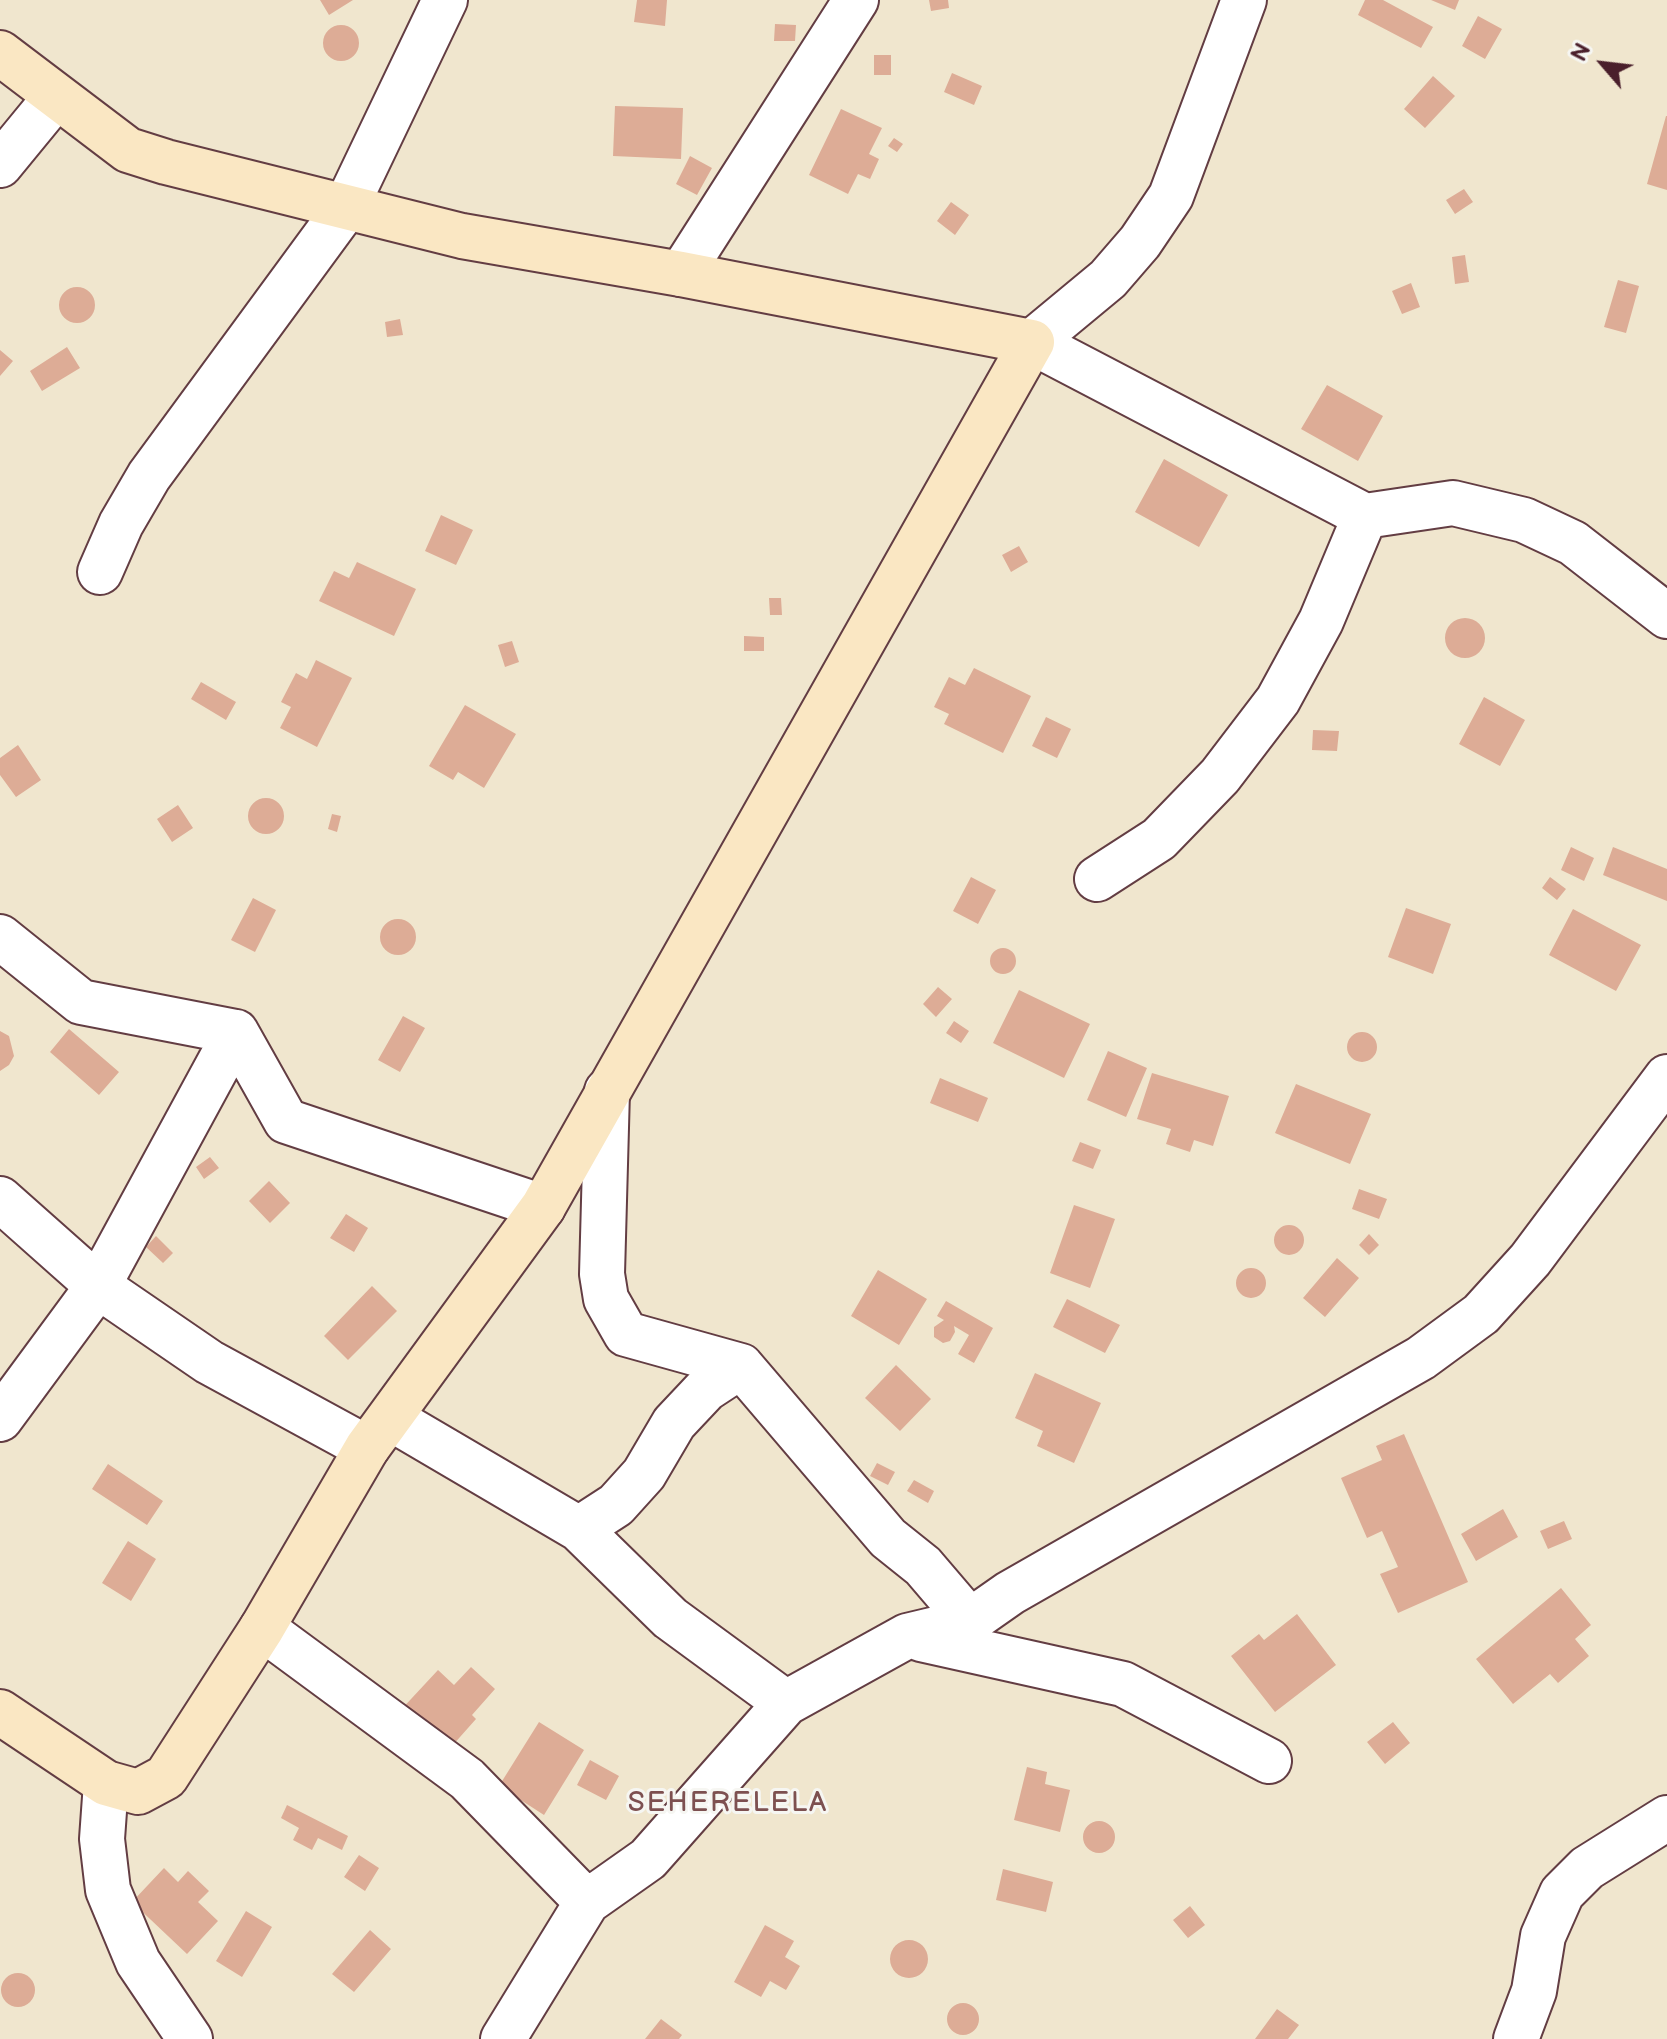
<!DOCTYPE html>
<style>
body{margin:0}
#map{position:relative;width:1667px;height:2039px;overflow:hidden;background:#f0e6ce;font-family:"Balsamiq Sans",sans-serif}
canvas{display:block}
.north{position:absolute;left:1563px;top:24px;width:80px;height:80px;-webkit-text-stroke:6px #f6f6f2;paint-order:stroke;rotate:298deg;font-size:22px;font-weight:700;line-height:32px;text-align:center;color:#4a1f2b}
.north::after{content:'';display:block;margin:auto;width:28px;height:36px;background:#4a1f2b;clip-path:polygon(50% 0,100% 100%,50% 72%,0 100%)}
</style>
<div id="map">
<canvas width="1667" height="2039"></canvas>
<div class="north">N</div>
</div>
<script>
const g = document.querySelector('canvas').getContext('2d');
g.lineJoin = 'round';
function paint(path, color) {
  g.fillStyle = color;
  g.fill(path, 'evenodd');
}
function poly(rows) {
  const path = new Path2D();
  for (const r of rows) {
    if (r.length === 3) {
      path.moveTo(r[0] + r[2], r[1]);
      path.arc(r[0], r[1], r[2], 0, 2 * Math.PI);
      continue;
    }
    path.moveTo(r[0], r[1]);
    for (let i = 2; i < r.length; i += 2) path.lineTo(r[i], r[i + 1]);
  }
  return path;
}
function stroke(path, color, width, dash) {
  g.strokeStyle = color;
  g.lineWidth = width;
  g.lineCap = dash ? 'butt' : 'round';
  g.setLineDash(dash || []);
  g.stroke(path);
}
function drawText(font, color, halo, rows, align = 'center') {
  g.font = font + ' "Balsamiq Sans",sans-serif';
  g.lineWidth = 6;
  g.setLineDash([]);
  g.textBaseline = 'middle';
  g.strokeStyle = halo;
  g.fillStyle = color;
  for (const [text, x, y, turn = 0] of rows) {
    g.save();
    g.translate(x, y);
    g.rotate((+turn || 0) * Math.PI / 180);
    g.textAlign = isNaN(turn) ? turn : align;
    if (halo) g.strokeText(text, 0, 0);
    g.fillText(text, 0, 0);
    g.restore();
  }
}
const building = poly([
 [320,0,353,0,329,15],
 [637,0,667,0,665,26,634,22],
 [929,0,948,0,949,8,931,11],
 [1365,0,1383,0,1433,27,1421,48,1358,15],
 [1431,0,1459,0,1455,10],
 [1478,16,1502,29,1485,59,1462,46],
 [775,24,796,25,795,41,774,41],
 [341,43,18],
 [874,55,891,55,891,75,874,75],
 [952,73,982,86,974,105,944,92],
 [1433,76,1455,96,1425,128,1404,109],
 [615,106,683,108,681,159,613,156],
 [841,109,882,128,869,154,879,159,870,179,858,174,848,194,809,175],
 [1666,116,1667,116,1667,190,1647,184],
 [894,138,903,144,897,152,888,146],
 [690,156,712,168,697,195,676,184],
 [1464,189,1473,202,1455,214,1446,200],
 [951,202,969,215,955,235,937,221],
 [1465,255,1469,282,1455,284,1452,257],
 [1618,280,1639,286,1626,333,1604,327],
 [1411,283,1420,307,1402,314,1392,291],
 [77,305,18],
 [400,319,403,335,387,337,385,322],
 [67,347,80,368,42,391,30,371],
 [0,350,13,361,0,376],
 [1327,385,1383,416,1358,461,1301,429],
 [1164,459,1228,495,1199,547,1135,512],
 [441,515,473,530,456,565,425,551],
 [1019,546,1028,562,1011,572,1002,555],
 [357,562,416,589,394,636,319,601,334,571,349,578],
 [769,598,781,598,782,615,770,615],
 [1465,638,20],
 [744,636,764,637,764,651,744,651],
 [512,641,519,662,505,667,498,645],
 [316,660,352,678,317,747,280,728,291,707,281,702,296,673,307,679],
 [974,668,1031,696,1003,753,944,724,949,714,934,707,949,677,965,685],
 [201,682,236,702,226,720,191,699],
 [1484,697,1525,720,1500,766,1459,744],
 [465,705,516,734,484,788,458,772,453,780,429,766],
 [1046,717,1071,729,1057,758,1032,746],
 [1313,730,1339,731,1337,751,1312,750],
 [18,745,41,780,16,797,0,775,0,758],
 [266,816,18],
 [178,805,193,828,172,842,157,819],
 [332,814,341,816,337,832,328,829],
 [1571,847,1594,858,1584,881,1561,870],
 [1613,847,1667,869,1667,901,1603,875],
 [971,877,996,890,978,924,953,911],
 [1550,877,1566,889,1557,900,1542,888],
 [253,898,276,910,255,952,231,940],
 [1406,908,1451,924,1433,974,1388,957],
 [1573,909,1641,945,1616,991,1549,955],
 [398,937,18],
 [1003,961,13],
 [938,987,952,999,936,1017,923,1004],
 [1019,990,1090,1024,1064,1078,993,1043],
 [403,1016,425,1028,400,1072,378,1060],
 [954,1021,969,1031,961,1043,946,1033],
 [69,1029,119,1072,99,1095,50,1052],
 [0,1031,9,1036,14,1056,9,1065,0,1071],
 [1362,1047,15],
 [1108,1051,1147,1068,1126,1117,1087,1100],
 [1152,1073,1229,1096,1213,1146,1194,1140,1190,1152,1166,1144,1171,1129,1137,1119],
 [940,1078,988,1098,978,1122,930,1103],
 [1296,1084,1371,1114,1350,1164,1275,1133],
 [1080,1142,1101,1150,1093,1169,1072,1161],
 [210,1157,219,1168,204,1179,196,1167],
 [269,1181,290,1203,270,1223,249,1201],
 [1359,1189,1387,1199,1379,1219,1352,1209],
 [1074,1205,1115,1219,1090,1288,1050,1273],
 [346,1214,368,1228,354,1252,330,1238],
 [1289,1240,15],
 [1369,1234,1379,1245,1369,1255,1359,1245],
 [156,1236,173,1253,163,1263,146,1247],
 [1337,1258,1359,1278,1325,1317,1303,1298],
 [1251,1283,15],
 [878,1270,927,1299,899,1345,851,1316],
 [372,1286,397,1311,348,1360,324,1336],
 [1067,1299,1120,1325,1105,1353,1053,1327],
 [946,1301,993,1328,974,1363,958,1354,969,1335,954,1326,955,1332,950,1341,943,1343,934,1337,934,1327,944,1320,937,1316],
 [896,1365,931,1399,900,1431,865,1398],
 [1035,1373,1101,1403,1074,1463,1037,1446,1043,1431,1015,1418],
 [1404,1434,1468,1582,1398,1613,1380,1574,1398,1567,1382,1531,1367,1538,1341,1478,1382,1460,1376,1446],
 [877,1463,895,1472,888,1485,870,1476],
 [108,1464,163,1501,147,1525,92,1489],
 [914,1480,934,1491,928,1503,907,1491],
 [1503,1509,1518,1537,1476,1561,1461,1534],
 [1564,1521,1572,1539,1548,1549,1540,1531],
 [128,1541,156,1559,131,1601,102,1583],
 [1561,1588,1591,1625,1575,1639,1589,1656,1558,1683,1550,1674,1513,1704,1476,1659],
 [1297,1614,1336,1665,1275,1712,1231,1656,1259,1634,1264,1640],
 [471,1667,495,1689,472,1715,476,1719,444,1755,398,1713,438,1670,454,1685],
 [539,1722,584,1750,544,1815,499,1786],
 [1393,1722,1410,1743,1385,1764,1367,1742],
 [590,1760,619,1776,606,1800,577,1785],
 [1027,1767,1047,1772,1045,1784,1070,1790,1060,1832,1014,1820],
 [287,1805,348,1836,342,1850,318,1838,312,1850,293,1840,299,1828,281,1818],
 [1099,1837,16],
 [359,1855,379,1868,365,1891,344,1877],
 [164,1868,178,1882,188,1871,209,1891,198,1902,218,1921,187,1954,132,1902],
 [1003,1869,1053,1882,1046,1912,996,1900],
 [1190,1906,1205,1925,1188,1938,1173,1920],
 [246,1911,272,1927,242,1977,216,1961],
 [765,1925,794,1941,785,1957,800,1966,786,1990,770,1981,761,1997,734,1982],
 [370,1930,391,1949,354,1992,332,1974],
 [909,1959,19],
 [18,1990,17],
 [963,2019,16],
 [1277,2009,1299,2025,1288,2039,1255,2039],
 [661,2019,682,2035,679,2039,645,2039]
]);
const street = poly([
 [1244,0,1171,196,1140,242,1108,279,1032,342,1365,516,1453,503,1524,520,1573,543,1667,616],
 [0,165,55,98],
 [681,274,856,0],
 [100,572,121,524,149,476,345,209,445,0],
 [1097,879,1159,839,1220,776,1278,700,1321,621,1365,516],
 [0,937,81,1002,236,1032,286,1121,543,1207],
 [607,1091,602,1274,606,1299,626,1334,741,1366,888,1538,923,1566,970,1621],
 [0,1199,98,1286,209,1362,367,1448],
 [390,1418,579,1529,670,1618,786,1703],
 [0,1419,98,1286,236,1032],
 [579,1529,616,1505,644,1474,674,1423,706,1389,741,1366],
 [262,1628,467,1779,587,1902],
 [921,1639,1123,1684,1269,1761],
 [106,1783,102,1839,108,1890,138,1962,190,2039],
 [503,2039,587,1902,648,1859,786,1703,907,1636,970,1621,1010,1593,1421,1358,1481,1314,1530,1260,1667,1077],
 [1516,2039,1534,1991,1543,1936,1562,1893,1587,1868,1667,1818]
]);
const secondary = poly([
 [0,53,128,150,166,162,462,236,681,274,1032,342,543,1207,367,1448,262,1628,166,1777,138,1792,106,1783,0,1712]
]);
const quarterNames = [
 ["SEHERELELA",728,1804]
];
paint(building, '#ddac96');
stroke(street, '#633d43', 48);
stroke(secondary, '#633d43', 48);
stroke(street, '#fff', 44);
stroke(secondary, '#fae7c3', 44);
g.letterSpacing = '2px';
drawText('28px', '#7d5050', '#f6f6f2', quarterNames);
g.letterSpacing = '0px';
</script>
